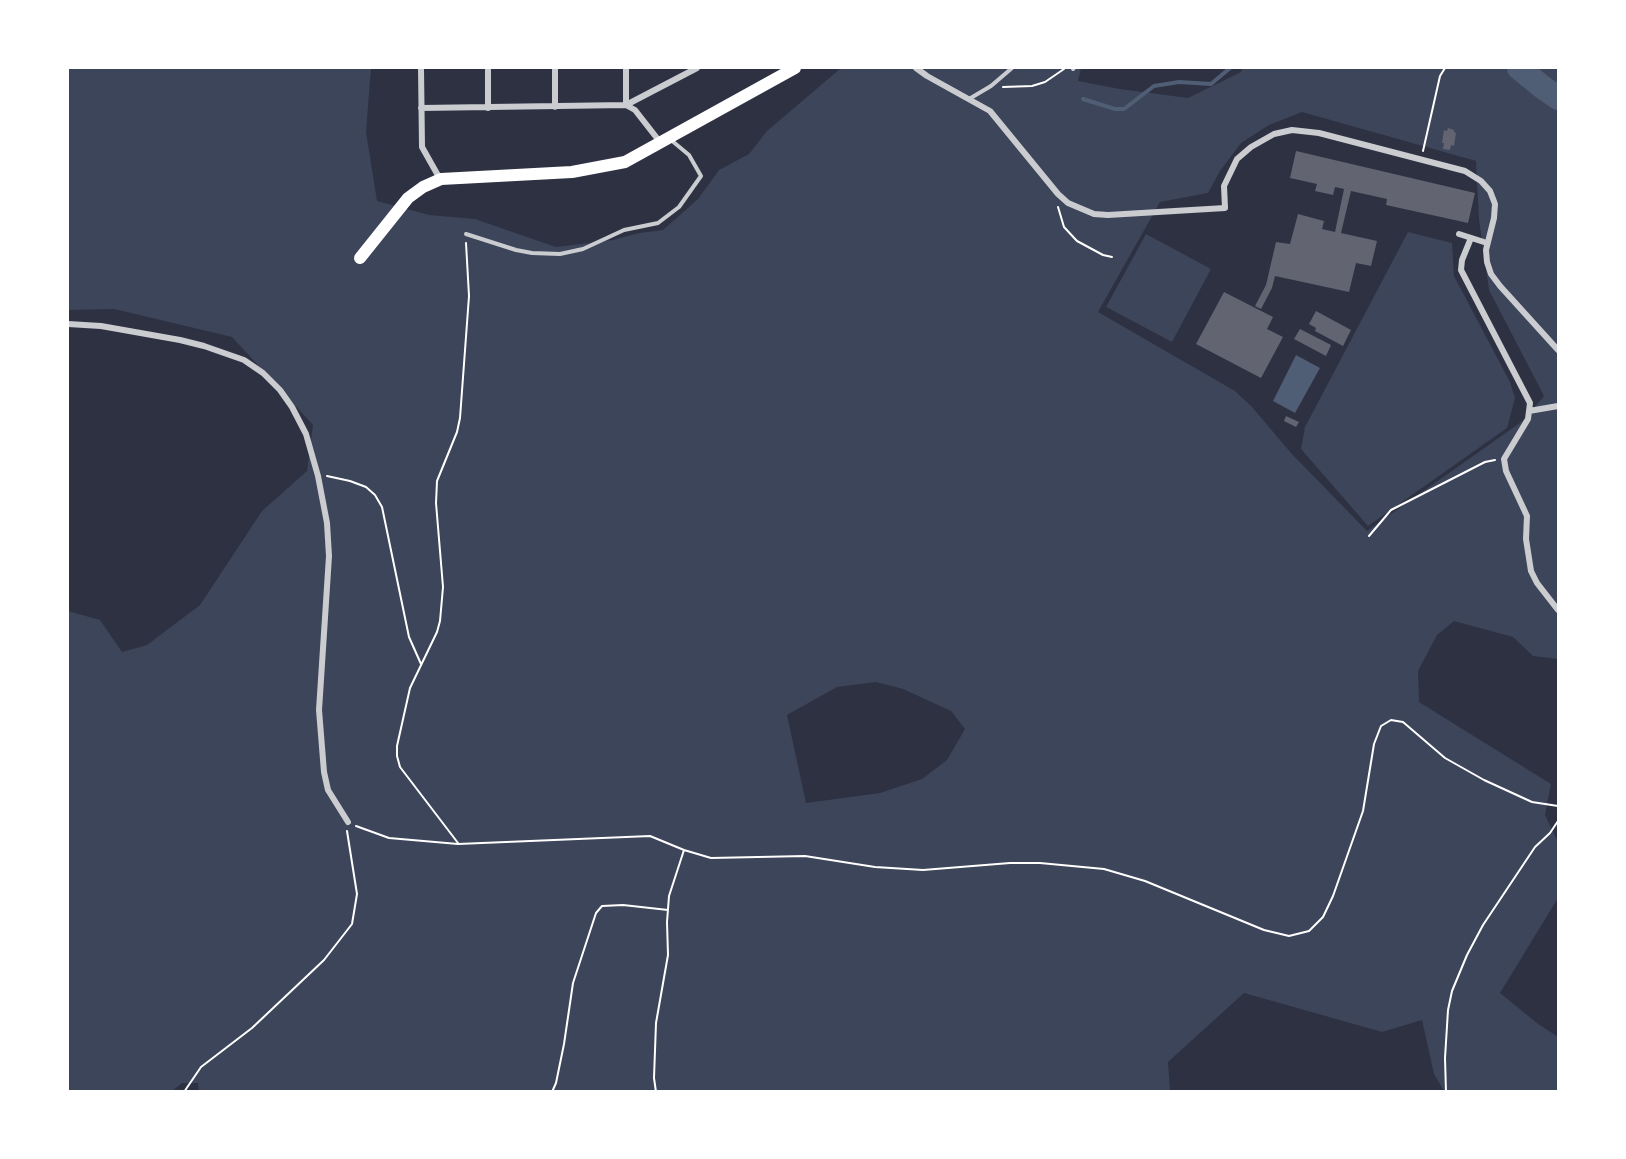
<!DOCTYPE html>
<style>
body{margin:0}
#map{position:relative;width:1626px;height:1159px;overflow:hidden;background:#2d3142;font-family:Rubik,sans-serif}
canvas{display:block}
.frame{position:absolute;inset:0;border:69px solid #fff;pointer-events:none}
</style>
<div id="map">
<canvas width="1626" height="1159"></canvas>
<div class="frame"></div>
</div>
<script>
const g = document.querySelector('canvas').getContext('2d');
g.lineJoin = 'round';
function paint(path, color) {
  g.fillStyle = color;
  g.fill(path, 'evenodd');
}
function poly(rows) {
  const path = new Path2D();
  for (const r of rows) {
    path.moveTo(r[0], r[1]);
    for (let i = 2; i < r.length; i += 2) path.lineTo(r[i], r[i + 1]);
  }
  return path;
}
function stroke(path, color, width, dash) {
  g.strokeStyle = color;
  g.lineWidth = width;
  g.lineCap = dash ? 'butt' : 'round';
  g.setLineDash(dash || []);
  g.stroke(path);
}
const green = poly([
 [68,68,371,68,366,132,377,201,429,215,475,219,556,247,613,240,639,233,663,230,698,199,719,170,749,154,767,131,841,68,1081,68,1078,81,1120,89,1188,98,1241,72,1242,68,1558,68,1558,659,1533,656,1513,637,1454,621,1437,635,1418,671,1419,702,1551,784,1545,815,1558,842,1558,898,1500,993,1537,1023,1558,1037,1558,1091,1444,1091,1434,1074,1422,1020,1382,1032,1244,993,1168,1062,1170,1091,199,1092,198,1083,182,1083,172,1091,68,1091,68,611,100,620,122,652,147,645,200,605,262,511,307,471,313,425,232,337,114,309,68,310],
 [1302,112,1476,161,1479,220,1489,290,1544,396,1524,420,1367,531,1291,453,1252,407,1235,391,1098,312,1160,202,1208,193,1220,171,1241,143,1269,125],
 [876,682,903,689,951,711,965,729,947,760,922,779,880,793,806,803,787,715,837,687],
 [1408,232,1452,243,1454,276,1510,382,1515,398,1507,428,1368,526,1301,449,1305,427],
 [1146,234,1211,269,1172,342,1106,307]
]);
const water = poly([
 [1296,355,1320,368,1295,413,1273,401]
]);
const stream = poly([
 [1083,99,1115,109,1124,109,1154,86,1179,82,1211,84,1230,68]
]);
const river = poly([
 [1519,68,1541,86,1558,98]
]);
const building = poly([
 [1448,128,1454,130,1454,132,1456,133,1454,146,1451,145,1450,150,1443,149,1444,143,1442,143,1444,130,1447,131],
 [1296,151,1475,193,1468,223,1386,205,1387,199,1351,191,1341,233,1377,241,1371,266,1356,263,1349,292,1275,276,1272,288,1261,309,1255,306,1266,285,1276,242,1290,244,1298,214,1324,221,1322,229,1335,232,1344,189,1335,187,1333,195,1315,191,1317,184,1290,178],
 [1224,292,1273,317,1267,329,1283,337,1261,378,1196,344],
 [1316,311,1351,330,1343,346,1315,331,1316,328,1309,324],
 [1300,329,1331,345,1326,356,1294,339],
 [1286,416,1299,422,1296,427,1284,421]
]);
const path = poly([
 [1003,87,1032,86,1045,82,1064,69],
 [1423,151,1440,76,1445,68],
 [1058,207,1064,227,1077,241,1103,255,1112,257],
 [327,476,350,481,366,487,375,495,382,507,409,637,421,664],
 [1369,536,1391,510,1485,462,1495,460],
 [356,826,389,838,458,844,650,836,684,850,711,858,805,856,875,867,923,870,1010,863,1040,863,1104,869,1145,881,1264,930,1289,936,1309,931,1323,917,1333,896,1363,811,1374,744,1381,726,1391,720,1403,722,1445,758,1484,780,1532,802,1558,806],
 [458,843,400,767,397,756,397,746,410,688,437,632,440,621,443,587,436,503,437,481,457,432,460,418,469,296,466,243],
 [184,1092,201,1067,252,1028,324,960,352,924,357,894,347,831],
 [552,1092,556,1083,564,1044,573,983,596,913,602,906,623,905,668,910],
 [656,1092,654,1078,656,1023,668,955,667,922,669,896,684,850],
 [1446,1092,1445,1058,1448,1010,1452,991,1467,955,1483,925,1535,847,1550,833,1558,821]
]);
const service = poly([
 [1073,69,1074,68],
 [969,99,991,86,1012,68],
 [466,234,516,250,532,253,560,254,583,249,624,230,658,223,679,207,701,176,689,155,671,140]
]);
const minor = poly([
 [421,68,422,147,440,179],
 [626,68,626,105,697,68],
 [916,68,927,76,990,111,1058,194,1068,203,1094,214,1108,215,1225,208,1224,186,1237,159,1251,147,1274,134,1292,130,1319,133,1465,171,1481,181,1490,191,1495,204,1494,218,1486,250,1487,262,1491,274,1500,286,1558,350],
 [555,107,555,68],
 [421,108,626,105,635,110,660,142],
 [488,108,488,68],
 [1459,234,1487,243],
 [1471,238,1462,260,1461,270,1530,403,1528,419,1504,459,1506,471,1527,516,1526,539,1531,571,1537,583,1558,610],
 [68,324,101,326,180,340,204,346,244,360,263,373,280,390,292,407,306,434,318,476,327,523,329,556,319,710,324,772,328,790,348,822],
 [1529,411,1558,406]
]);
const secondary = poly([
 [360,258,408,198,423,187,441,179,572,172,625,162,795,68]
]);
paint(green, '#3c4559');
paint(water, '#4f5d75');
stroke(stream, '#4f5d75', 4);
stroke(river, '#4f5d75', 24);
paint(building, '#626471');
stroke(path, '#fff', 2);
stroke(service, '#caccd0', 4);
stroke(minor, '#caccd0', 6);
stroke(secondary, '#fff', 12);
</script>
